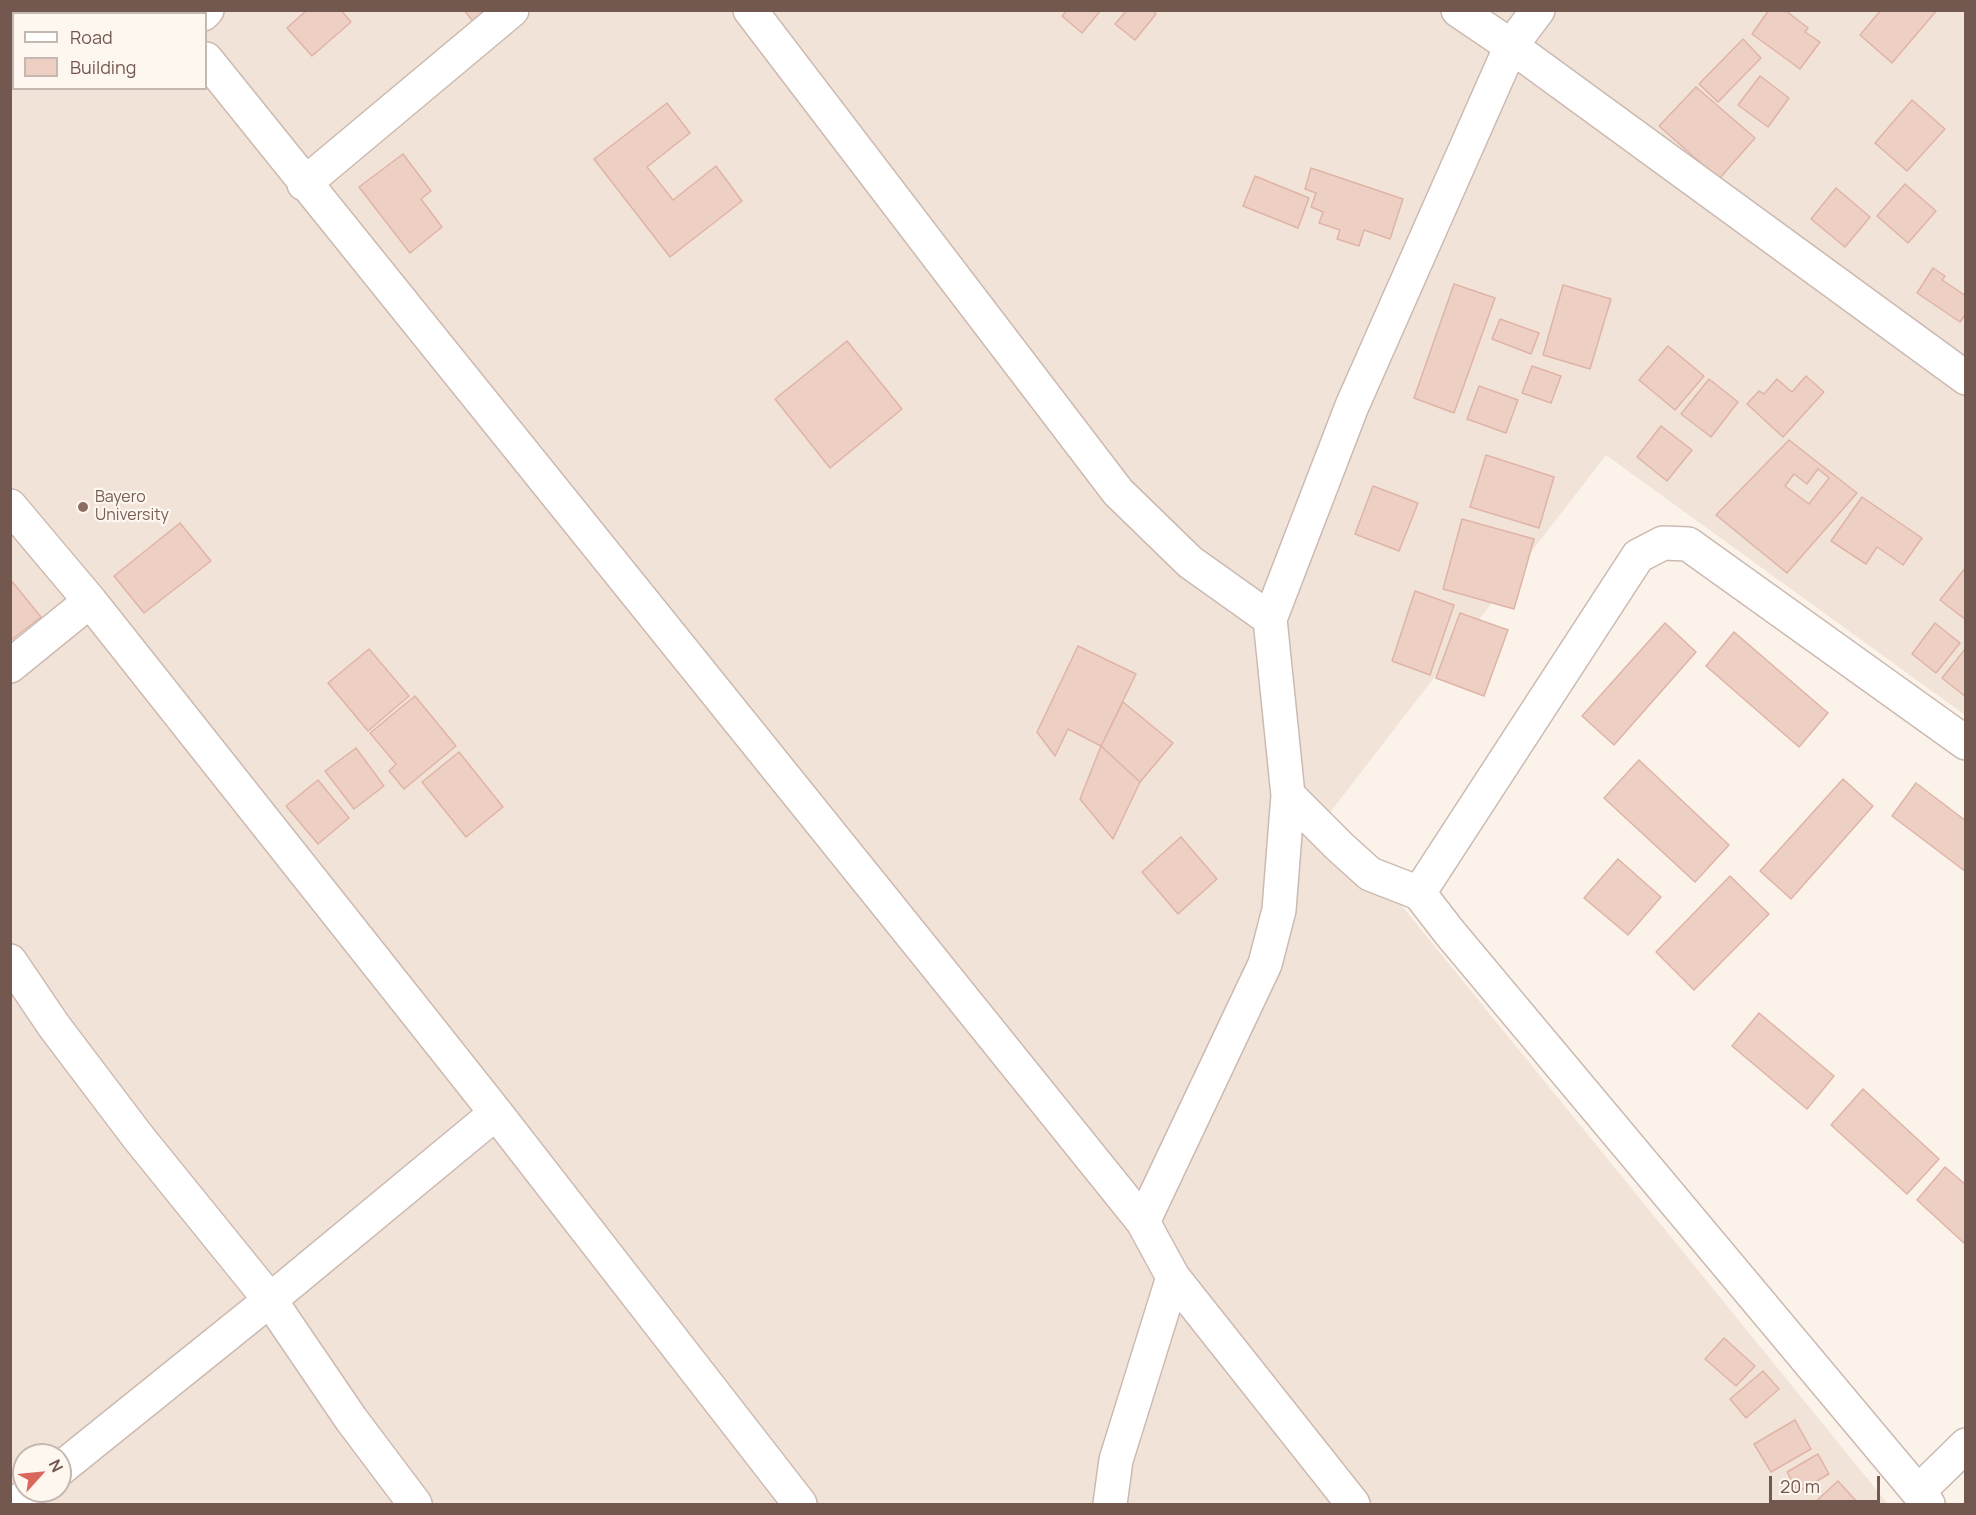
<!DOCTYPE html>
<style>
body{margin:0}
#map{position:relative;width:1976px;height:1515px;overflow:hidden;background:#fbf2ea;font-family:Manrope,sans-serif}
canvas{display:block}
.frame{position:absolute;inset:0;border:12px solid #73584f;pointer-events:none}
.legend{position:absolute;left:12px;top:12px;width:195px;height:78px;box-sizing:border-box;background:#fef7f0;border:2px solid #c6b7b0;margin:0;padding:8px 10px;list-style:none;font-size:18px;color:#73584f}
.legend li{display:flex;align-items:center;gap:12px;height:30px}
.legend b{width:30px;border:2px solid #c6b7b0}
.north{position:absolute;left:12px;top:1443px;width:60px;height:60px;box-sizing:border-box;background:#fef7f0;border:2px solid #c6b7b0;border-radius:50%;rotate:63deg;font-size:16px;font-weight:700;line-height:24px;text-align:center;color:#73584f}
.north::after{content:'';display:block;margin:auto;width:21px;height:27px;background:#d9675b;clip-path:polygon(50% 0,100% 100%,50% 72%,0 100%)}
.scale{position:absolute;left:1769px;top:1476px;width:111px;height:27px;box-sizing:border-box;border:3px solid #73584f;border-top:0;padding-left:8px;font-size:18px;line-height:21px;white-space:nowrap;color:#73584f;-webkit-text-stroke:4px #fef7f0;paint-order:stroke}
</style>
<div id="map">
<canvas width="1976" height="1515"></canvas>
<div class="frame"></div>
<ul class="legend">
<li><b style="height:8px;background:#fff"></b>Road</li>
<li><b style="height:16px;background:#eecfc4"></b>Building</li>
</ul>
<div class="north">N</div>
<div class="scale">20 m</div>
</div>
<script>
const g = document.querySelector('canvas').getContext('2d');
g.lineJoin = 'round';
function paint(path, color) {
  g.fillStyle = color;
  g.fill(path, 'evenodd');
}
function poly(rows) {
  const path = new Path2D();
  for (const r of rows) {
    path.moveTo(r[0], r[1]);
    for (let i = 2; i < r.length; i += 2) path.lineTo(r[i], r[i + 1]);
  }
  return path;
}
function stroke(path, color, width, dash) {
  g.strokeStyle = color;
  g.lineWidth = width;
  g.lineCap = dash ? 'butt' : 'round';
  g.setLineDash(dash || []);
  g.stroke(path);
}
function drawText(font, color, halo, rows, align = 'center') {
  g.font = font + ' Manrope,sans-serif';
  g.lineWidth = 4.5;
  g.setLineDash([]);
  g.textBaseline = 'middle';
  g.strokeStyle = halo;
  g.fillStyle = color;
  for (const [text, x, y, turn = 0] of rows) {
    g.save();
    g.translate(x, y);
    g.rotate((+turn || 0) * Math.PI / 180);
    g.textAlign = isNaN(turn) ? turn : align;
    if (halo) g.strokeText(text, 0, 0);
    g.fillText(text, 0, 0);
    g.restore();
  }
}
const residential = poly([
 [10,11,1965,11,1965,715,1606,455,1328,815,1888,1504,11,1504],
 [14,14,206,14,206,88,14,88],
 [24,1455,60,1455,60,1491,24,1491]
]);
const building = poly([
 [307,10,341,10,351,22,312,56,287,28,307,10],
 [464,10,510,10,482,33,464,10],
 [1067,10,1101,10,1082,33,1062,16,1067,10],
 [1127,10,1152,10,1156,14,1135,40,1115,24,1127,10],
 [1769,10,1785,10,1808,28,1805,32,1820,42,1800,69,1752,34,1769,10],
 [1881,10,1937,10,1892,63,1860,35,1881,10],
 [1743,39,1761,58,1718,102,1699,84,1743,39],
 [1760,76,1789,98,1768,127,1738,105,1760,76],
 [1696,87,1755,138,1719,179,1659,126,1696,87],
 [1912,100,1945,129,1907,171,1875,143,1912,100],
 [667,103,690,133,647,167,673,200,716,166,742,201,670,257,594,159,667,103],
 [403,154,431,191,421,199,442,227,410,253,359,187,403,154],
 [1311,168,1403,199,1390,239,1364,230,1359,246,1337,239,1340,230,1319,223,1323,212,1311,207,1316,193,1305,189,1311,168],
 [1255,176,1309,198,1298,228,1243,206,1255,176],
 [1905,184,1936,211,1908,243,1877,216,1905,184],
 [1836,188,1870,217,1845,247,1811,219,1836,188],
 [1933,268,1945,276,1942,280,1966,296,1966,313,1960,322,1917,293,1933,268],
 [1454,284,1495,298,1454,413,1414,398,1454,284],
 [1563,285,1611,299,1590,369,1543,355,1563,285],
 [1500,319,1539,333,1531,354,1492,339,1500,319],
 [847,341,902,409,830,468,775,399,847,341],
 [1668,346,1704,376,1675,410,1639,380,1668,346],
 [1532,366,1561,376,1551,403,1522,393,1532,366],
 [1806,376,1824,392,1783,437,1747,404,1759,391,1764,394,1777,379,1792,392,1806,376],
 [1709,379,1738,402,1711,437,1681,414,1709,379],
 [1479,386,1518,400,1506,433,1467,419,1479,386],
 [1661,426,1692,450,1667,481,1637,457,1661,426],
 [1789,440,1857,493,1787,573,1716,515,1789,440],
 [1818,469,1829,478,1809,504,1785,486,1794,474,1807,484,1818,469],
 [1486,455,1554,477,1539,528,1470,507,1486,455],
 [1373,486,1418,503,1399,551,1355,534,1373,486],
 [1862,497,1922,538,1903,565,1877,547,1866,564,1831,541,1862,497],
 [1462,519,1534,539,1514,609,1443,589,1462,519],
 [180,523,211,561,144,613,114,576,180,523],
 [1966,567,1966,620,1940,600,1966,567],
 [10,579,41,617,10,641,10,579],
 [1415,591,1454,605,1430,675,1392,661,1415,591],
 [1460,613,1508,630,1484,696,1436,678,1460,613],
 [1665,623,1696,652,1614,745,1582,716,1665,623],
 [1935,623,1960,643,1936,673,1912,654,1935,623],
 [1734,632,1828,713,1799,747,1706,666,1734,632],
 [1078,646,1136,674,1101,746,1068,729,1055,756,1037,732,1078,646],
 [1966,648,1966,697,1942,678,1966,648],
 [369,649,409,696,368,731,328,683,369,649],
 [415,696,456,746,404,789,389,771,396,764,370,733,415,696],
 [1123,702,1173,743,1140,782,1101,746,1123,702],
 [1101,746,1140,782,1113,839,1080,799,1101,746],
 [356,748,384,786,354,809,325,771,356,748],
 [459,752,503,807,466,837,422,782,459,752],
 [1639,760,1729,845,1695,882,1604,798,1639,760],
 [1843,779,1873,806,1791,899,1760,871,1843,779],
 [318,780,349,818,318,844,286,806,318,780],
 [1916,783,1966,821,1966,872,1892,816,1916,783],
 [1181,837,1217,879,1178,914,1142,872,1181,837],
 [1618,859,1661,897,1628,935,1584,898,1618,859],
 [1730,876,1769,914,1694,990,1656,952,1730,876],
 [1759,1013,1834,1076,1807,1109,1732,1046,1759,1013],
 [1863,1089,1939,1159,1907,1194,1831,1125,1863,1089],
 [1945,1167,1966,1185,1966,1245,1917,1200,1945,1167],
 [1724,1338,1755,1366,1736,1386,1705,1359,1724,1338],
 [1763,1371,1779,1389,1746,1418,1730,1399,1763,1371],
 [1795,1420,1811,1449,1771,1472,1754,1444,1795,1420],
 [1818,1454,1829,1474,1798,1492,1787,1472,1818,1454],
 [1838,1481,1859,1504,1813,1504,1838,1481]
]);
const minor = poly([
 [167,10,169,14],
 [750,10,1118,492,1190,562,1270,619],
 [1458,10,1511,46,1966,378],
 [203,14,207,10],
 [206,59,1143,1222,1173,1277,1353,1504],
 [304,184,512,10],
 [10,506,90,601,496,1113,800,1504],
 [10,666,90,601],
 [1288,795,1339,846,1370,874,1419,893,1450,933,1928,1504],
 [1419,893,1638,556,1663,543,1688,544,1966,743],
 [10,961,54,1026,138,1137,270,1300,351,1419,415,1504],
 [1143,1222,1265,964,1279,910,1288,795,1270,619,1352,406,1511,46,1538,10],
 [60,1469,270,1300,496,1113],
 [1918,1492,1966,1445],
 [15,1504,32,1491],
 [1110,1504,1116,1460,1173,1277]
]);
const markers = [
 [83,507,6,"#8d6e63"]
];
const educationNames = [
 ["Bayero",95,498],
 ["University",95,516]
];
paint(residential, '#f2e3d9');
paint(building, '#eecfc4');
stroke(building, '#dfb4a6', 1.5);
stroke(minor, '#ccbab1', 36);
stroke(minor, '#fff', 33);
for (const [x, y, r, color] of markers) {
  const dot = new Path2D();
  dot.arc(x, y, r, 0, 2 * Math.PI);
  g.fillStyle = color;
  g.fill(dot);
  stroke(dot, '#fef7f0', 2);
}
drawText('16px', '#785e54', '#fef7f0', educationNames, 'left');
</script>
